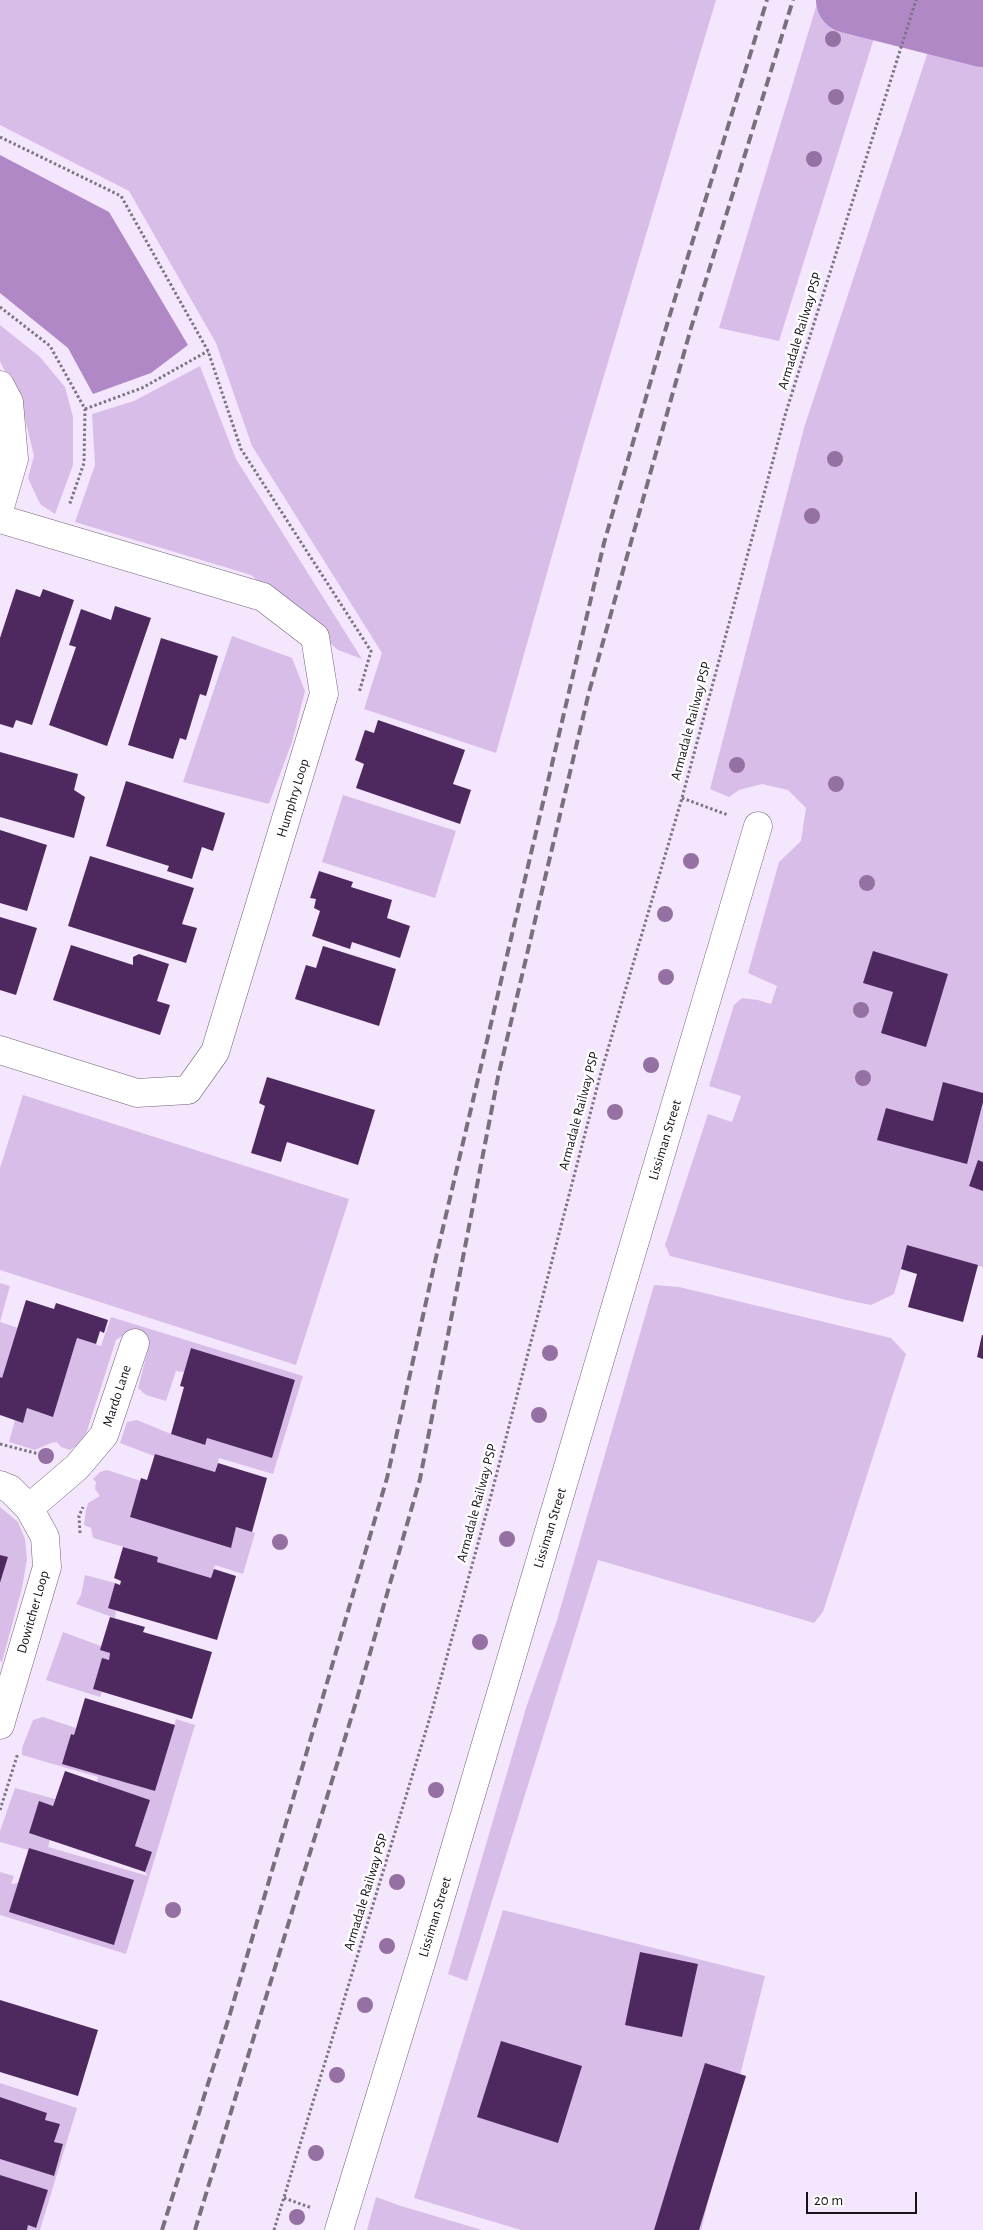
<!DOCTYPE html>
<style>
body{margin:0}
#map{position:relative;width:983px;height:2230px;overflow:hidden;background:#f4e6fc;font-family:"Alegreya Sans",sans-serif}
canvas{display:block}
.scale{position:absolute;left:806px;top:2192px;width:111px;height:22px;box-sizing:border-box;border:2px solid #161219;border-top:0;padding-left:6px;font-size:15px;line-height:18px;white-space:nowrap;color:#161219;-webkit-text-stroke:4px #fff;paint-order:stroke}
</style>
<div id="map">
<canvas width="983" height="2230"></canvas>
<div class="scale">20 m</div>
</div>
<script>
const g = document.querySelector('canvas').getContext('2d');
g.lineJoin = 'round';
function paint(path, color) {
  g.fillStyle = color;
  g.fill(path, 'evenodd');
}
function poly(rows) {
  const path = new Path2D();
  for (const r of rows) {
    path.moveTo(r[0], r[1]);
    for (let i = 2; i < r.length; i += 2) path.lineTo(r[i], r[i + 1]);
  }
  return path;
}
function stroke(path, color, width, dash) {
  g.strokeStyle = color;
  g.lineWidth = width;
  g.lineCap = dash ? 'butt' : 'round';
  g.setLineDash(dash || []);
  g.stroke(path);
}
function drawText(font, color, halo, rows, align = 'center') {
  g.font = font + ' "Alegreya Sans",sans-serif';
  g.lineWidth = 5;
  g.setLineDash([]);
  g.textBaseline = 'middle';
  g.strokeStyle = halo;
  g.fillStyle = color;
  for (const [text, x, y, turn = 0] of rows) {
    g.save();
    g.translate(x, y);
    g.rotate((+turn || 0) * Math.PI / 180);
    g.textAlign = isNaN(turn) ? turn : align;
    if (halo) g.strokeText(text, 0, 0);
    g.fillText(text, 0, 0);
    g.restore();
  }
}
const green = poly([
 [0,0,716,0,583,446,496,753,364,709,382,653,252,446,216,343,129,191,0,125],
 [818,0,886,0,779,341,719,328],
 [945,0,983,0,983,1267,908,1245,894,1294,871,1305,846,1300,670,1256,665,1245,708,1114,732,1122,741,1096,709,1086,734,1005,742,998,758,1000,771,1004,777,986,748,973,779,862,801,841,806,808,788,790,762,784,739,790,729,797,710,789,804,428],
 [0,325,40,357,65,387,73,417,73,465,55,514,40,504,28,478,34,456,23,410,0,361],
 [200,366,236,459,362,659,338,650,251,575,75,522,95,465,92,414,134,401],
 [232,636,292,658,305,691,292,742,269,804,183,782],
 [343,795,456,831,435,898,322,862],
 [23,1095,349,1199,296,1365,0,1270,0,1168],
 [0,1283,10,1286,0,1322],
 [654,1285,679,1287,891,1338,906,1354,823,1612,814,1623,598,1560,467,1981,448,1974,526,1708,557,1620],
 [111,1317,303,1376,273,1474,219,1458,215,1472,155,1454,154,1456,120,1443,127,1422,137,1420,171,1434,204,1445,207,1438,272,1458,295,1380,191,1348,184,1372,176,1371,166,1401,146,1395,138,1388,149,1346,122,1336,116,1340,86,1434,77,1445,70,1450,61,1447,57,1442,51,1443,35,1450,9,1442,15,1420,23,1423,27,1408,53,1416,77,1338,101,1346],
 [0,1322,18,1328,2,1378,0,1377],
 [107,1470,141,1481,130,1517,230,1548,236,1527,255,1533,243,1574,215,1565,211,1578,157,1562,158,1557,93,1538,91,1528,84,1525,86,1510,88,1503,100,1496,95,1489,96,1482,93,1479,100,1472],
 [0,1507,18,1522,25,1539,27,1559,22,1588,2,1662,0,1661,0,1584,8,1558,0,1555],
 [85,1575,115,1583,108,1607,116,1610,115,1618,76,1604,81,1595],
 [63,1632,101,1646,110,1653,109,1660,102,1659,93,1689,102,1692,100,1697,46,1680],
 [43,1717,76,1728,74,1735,71,1734,63,1764,155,1791,176,1719,195,1725,126,1954,0,1915,0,1872,14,1876,11,1884,18,1883,10,1912,114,1944,134,1880,29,1848,28,1850,0,1842,0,1831,15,1788,55,1799,53,1806,39,1802,29,1833,50,1840,48,1847,148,1876,145,1872,151,1852,135,1846,150,1800,97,1783,98,1777,22,1755,22,1748,33,1720],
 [503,1910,765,1976,701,2230,521,2230,414,2198],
 [0,2083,77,2108,40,2230,27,2230,28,2225,35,2228,48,2190,0,2175,0,2159,53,2176,63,2145,54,2142,59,2124,45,2120,47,2113,0,2097],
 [376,2197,401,2206,482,2230,367,2230]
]);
const water = poly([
 [0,155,109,212,188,345,151,373,93,394,68,348,0,293]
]);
const river = poly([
 [849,0,983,34]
]);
const building = poly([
 [16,589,40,597,43,589,74,600,32,725,16,720,13,728,0,724,0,638],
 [115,606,151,618,107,746,49,725,76,647,69,645,81,609,111,620],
 [161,638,218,656,206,696,200,694,186,740,180,738,173,759,128,745],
 [378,720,465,750,453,784,471,790,460,824,356,788,364,764,355,760,365,730,374,733],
 [0,752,78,774,74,790,85,797,74,838,0,817],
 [126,781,225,813,213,851,202,847,192,879,167,871,169,866,106,846],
 [0,830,47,845,27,911,0,903],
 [90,856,194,888,182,924,197,928,186,963,68,926],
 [319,871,353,882,351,887,392,900,387,918,410,926,400,958,352,942,350,949,312,936,320,911,314,908,316,899,310,898],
 [0,917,37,928,16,995,0,990],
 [71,945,133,965,133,957,139,954,169,964,157,1001,170,1005,160,1035,53,1000],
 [323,946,396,969,379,1026,295,999,306,965,316,968],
 [873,951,948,974,926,1047,881,1033,893,992,863,983],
 [267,1077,375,1110,358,1165,287,1142,281,1162,251,1153,265,1106,259,1103],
 [943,1082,983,1093,983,1102,967,1164,877,1140,886,1108,933,1121],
 [978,1160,983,1162,983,1191,969,1186],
 [907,1245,978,1265,963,1322,908,1307,917,1274,901,1269],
 [26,1300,54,1309,56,1303,108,1320,104,1333,100,1331,96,1344,77,1338,53,1417,27,1408,23,1423,0,1415,0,1377,2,1378],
 [982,1335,983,1335,983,1359,977,1357],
 [191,1348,295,1380,272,1458,207,1438,205,1445,171,1434,184,1387,180,1386],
 [155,1454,215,1472,218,1463,267,1478,252,1532,236,1527,231,1548,130,1517,141,1478,147,1480],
 [123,1547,158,1557,157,1562,211,1578,214,1569,236,1576,217,1640,108,1608,115,1583,120,1585,121,1581,114,1578],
 [0,1555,8,1557,0,1583],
 [110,1617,145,1627,143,1632,212,1652,192,1719,93,1689,102,1658,109,1660,110,1653,100,1650],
 [85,1698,175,1725,155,1791,62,1764,71,1734,74,1735],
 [65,1771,150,1800,135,1846,152,1852,145,1872,29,1833,39,1801,53,1806],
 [29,1848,134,1880,114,1945,9,1912],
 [640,1952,698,1964,682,2037,625,2025],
 [0,2000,98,2030,78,2096,0,2072],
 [501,2041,582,2066,558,2143,477,2117],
 [705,2063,746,2076,699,2230,654,2230],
 [0,2097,47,2113,45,2120,60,2124,54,2142,63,2144,54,2176,0,2159],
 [0,2175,48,2190,36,2228,28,2225,27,2230,0,2230]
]);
const path = poly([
 [0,137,121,196,208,351,241,449,371,651,359,693],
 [0,307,50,346,85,409,84,463,69,506],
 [85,409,142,388,208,351],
 [682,798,728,815],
 [0,1444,39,1454],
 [80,1533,79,1516,83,1507],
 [0,1810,18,1753],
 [284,2198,312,2208],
 [274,2230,431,1714,488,1507,600,1076,682,798,786,412,916,0]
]);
const minor = poly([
 [0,385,9,402,14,459,0,507],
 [0,519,263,597,315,637,324,694,215,1052,188,1090,137,1093,0,1050],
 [0,1485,10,1489,29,1508,45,1537,47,1567,0,1725],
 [29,1508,77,1467,104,1435,135,1343],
 [339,2230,424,1953,758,826]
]);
const rail = poly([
 [162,2230,230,2014,387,1478,434,1266,604,543,668,321,767,0],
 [195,2230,356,1702,420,1479,498,1077,589,692,691,328,793,0]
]);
const trees = [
 [833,39],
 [836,97],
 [814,159],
 [835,459],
 [812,516],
 [737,765],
 [836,784],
 [691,861],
 [867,883],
 [665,914],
 [666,977],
 [861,1010],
 [651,1065],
 [863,1078],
 [615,1112],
 [550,1353],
 [539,1415],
 [46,1456],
 [507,1539],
 [280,1542],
 [480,1642],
 [436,1790],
 [397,1882],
 [173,1910],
 [387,1946],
 [365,2005],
 [337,2075],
 [316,2153],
 [297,2217]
];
const streetNames = [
 ["Armadale Railway PSP",800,331,-73],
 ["Armadale Railway PSP",691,721,-75],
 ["Humphry Loop",293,798,-73],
 ["Armadale Railway PSP",579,1111,-75],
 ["Lissiman Street",665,1140,-73],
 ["Mardo Lane",117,1396,-72],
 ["Armadale Railway PSP",477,1503,-75],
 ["Lissiman Street",550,1528,-73],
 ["Dowitcher Loop",33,1612,-74],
 ["Armadale Railway PSP",366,1892,-73],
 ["Lissiman Street",435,1917,-73]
];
paint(green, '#d9bde9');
paint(water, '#b088c6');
stroke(river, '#b088c6', 66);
paint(building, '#4e2960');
stroke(minor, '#706477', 29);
stroke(path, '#7c7482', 3, [2.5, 2.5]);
stroke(minor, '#fff', 28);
stroke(rail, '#78707d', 4, [10, 5]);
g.fillStyle = '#9470a3';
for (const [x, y] of trees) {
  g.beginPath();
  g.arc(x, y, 8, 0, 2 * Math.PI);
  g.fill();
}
drawText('14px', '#161219', '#fff', streetNames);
</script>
